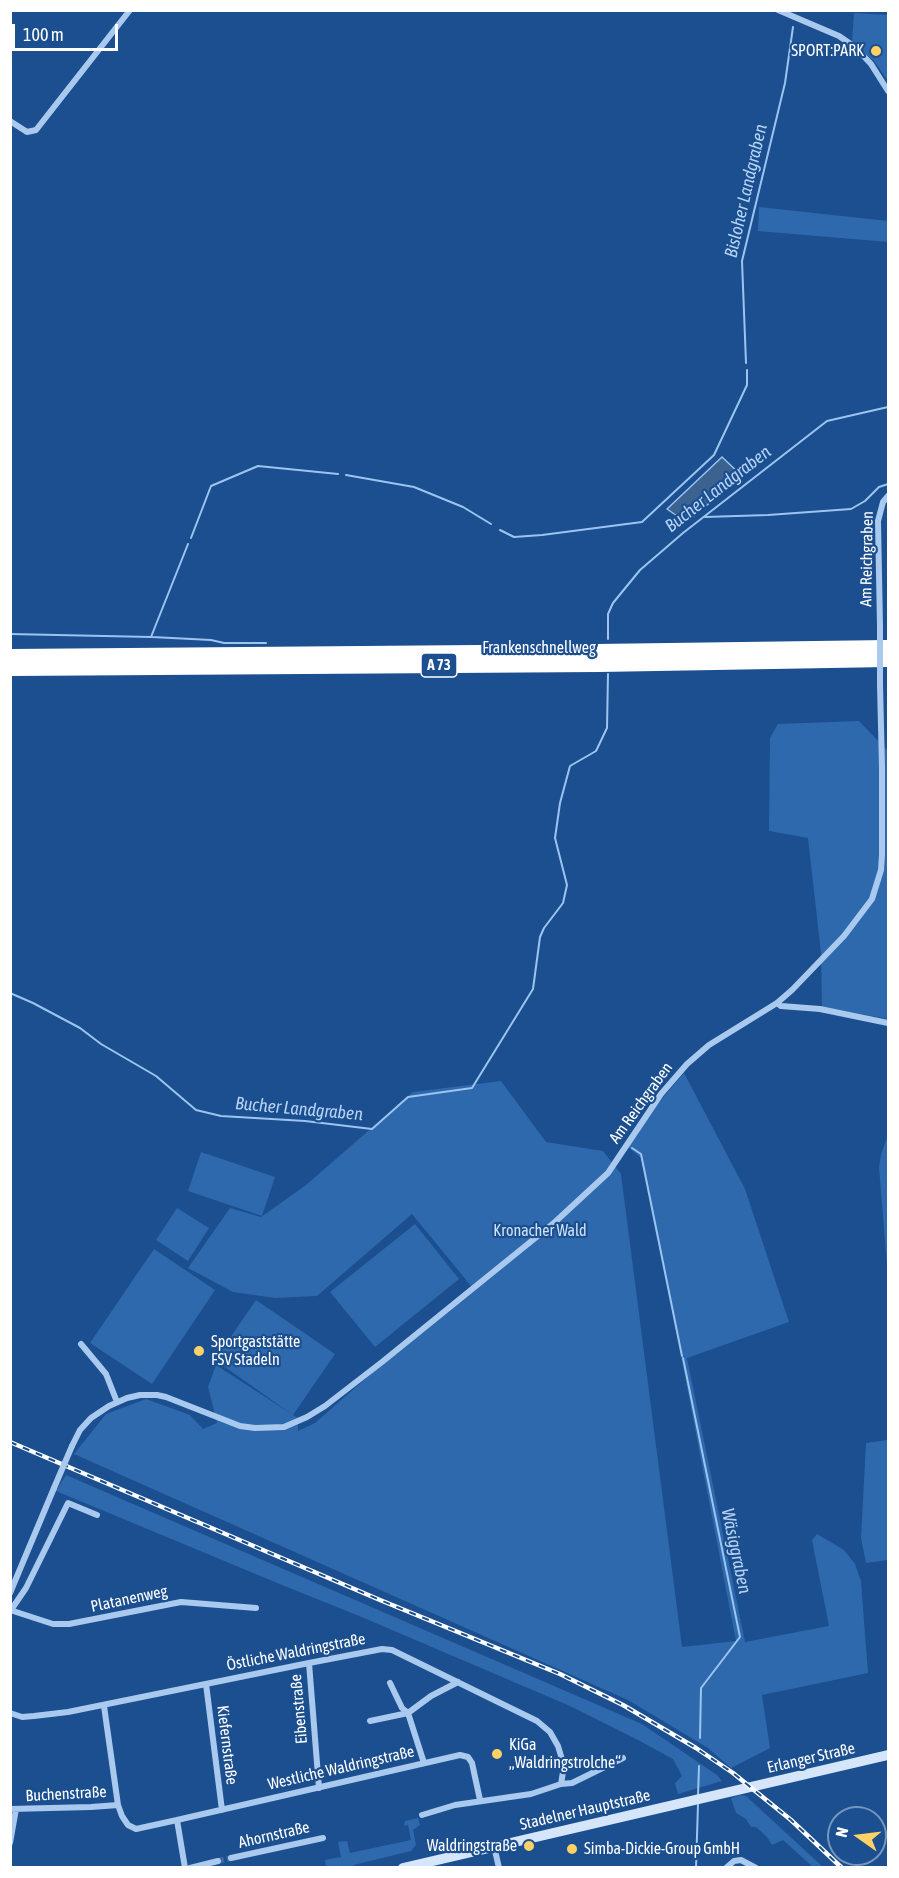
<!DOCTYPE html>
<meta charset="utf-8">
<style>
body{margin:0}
#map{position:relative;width:899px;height:1878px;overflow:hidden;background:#1b4f8f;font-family:"Asap Condensed",sans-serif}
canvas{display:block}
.frame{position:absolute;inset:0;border:12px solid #fff;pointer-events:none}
.north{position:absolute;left:827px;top:1806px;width:60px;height:60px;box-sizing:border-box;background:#1b4f8f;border:2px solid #7695bc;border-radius:50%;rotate:284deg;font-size:16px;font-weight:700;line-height:24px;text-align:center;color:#fff}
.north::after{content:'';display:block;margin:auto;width:21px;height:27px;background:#ffd166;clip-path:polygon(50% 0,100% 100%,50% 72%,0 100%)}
.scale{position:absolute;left:12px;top:24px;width:106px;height:27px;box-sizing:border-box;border:3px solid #fff;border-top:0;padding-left:8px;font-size:18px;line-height:21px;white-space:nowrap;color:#fff;-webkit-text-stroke:4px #1b4f8f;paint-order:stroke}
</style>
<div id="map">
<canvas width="899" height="1878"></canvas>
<div class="frame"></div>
<div class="north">N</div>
<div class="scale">100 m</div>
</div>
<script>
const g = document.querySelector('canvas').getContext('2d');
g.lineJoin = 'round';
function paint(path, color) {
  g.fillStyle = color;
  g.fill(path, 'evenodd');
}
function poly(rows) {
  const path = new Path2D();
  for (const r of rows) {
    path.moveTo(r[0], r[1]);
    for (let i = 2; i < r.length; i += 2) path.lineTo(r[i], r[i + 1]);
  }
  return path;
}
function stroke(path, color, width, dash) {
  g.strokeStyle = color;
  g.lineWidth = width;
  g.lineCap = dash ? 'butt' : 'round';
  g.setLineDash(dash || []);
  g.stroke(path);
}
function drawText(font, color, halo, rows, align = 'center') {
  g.font = font + ' "Asap Condensed",sans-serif';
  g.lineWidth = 4.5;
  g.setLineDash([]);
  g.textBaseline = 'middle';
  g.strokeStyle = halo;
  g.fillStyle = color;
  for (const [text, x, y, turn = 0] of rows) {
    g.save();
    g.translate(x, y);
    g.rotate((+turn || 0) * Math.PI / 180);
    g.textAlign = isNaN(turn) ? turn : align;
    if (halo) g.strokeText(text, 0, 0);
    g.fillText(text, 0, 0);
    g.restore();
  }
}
const green = poly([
 [854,13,888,15,888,81,874,61,852,42],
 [759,207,888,221,888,242,758,231],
 [859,721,888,751,888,1019,822,1007,821,953,808,838,769,831,770,738,778,724],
 [684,1073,745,1189,789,1322,687,1358,745,1642,829,1626,812,1540,817,1534,844,1550,855,1564,861,1581,868,1673,762,1695,770,1748,731,1768,708,1748,628,1700,74,1454,106,1414,146,1399,190,1415,203,1429,217,1423,208,1387,216,1365,293,1415,215,1360,256,1300,335,1354,293,1415,298,1418,298,1431,315,1423,471,1286,412,1214,317,1296,275,1298,233,1292,188,1268,230,1208,261,1217,306,1185,413,1092,501,1081,546,1142,603,1151,621,1174,682,1647,736,1641,681,1356,641,1158,628,1147,655,1107],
 [888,1135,888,1278,879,1167,881,1154],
 [201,1152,275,1177,262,1216,188,1191],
 [177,1208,209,1228,188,1261,156,1240],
 [415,1224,459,1279,375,1347,330,1292],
 [154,1249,215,1290,152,1384,90,1343],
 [888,1440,888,1560,866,1563,861,1538,866,1443],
 [66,1475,642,1724,717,1775,722,1781,678,1794,675,1783,682,1776,673,1759,638,1740,570,1706,364,1618,282,1585,56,1491],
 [740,1795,746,1796,823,1867,813,1867,783,1840,772,1845,767,1837,756,1827,751,1827,746,1819,736,1813,731,1798],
 [418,1818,420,1825,413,1830,416,1845,411,1851,354,1865,353,1867,326,1867,325,1860,341,1857,338,1842,347,1841,350,1853,411,1840,408,1825,404,1826,405,1821]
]);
const water = poly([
 [722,457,742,476,689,520,680,518,667,509,722,457]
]);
const stream = poly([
 [746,363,742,261,785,83,793,27],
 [346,475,414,487,463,507,491,524],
 [705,517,768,515,851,509,865,501,879,487,888,484],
 [500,530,514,537,542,535,642,522,714,455,747,385,747,370],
 [191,538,211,486,258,466,338,474],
 [10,634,151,637,188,544],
 [152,637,211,640,224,643,266,643],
 [608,639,608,614,613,603,640,570,683,533,827,421,888,407],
 [10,993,33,1003,80,1028,101,1044,156,1076,196,1110,221,1116,305,1121,372,1129,408,1097,472,1088,533,989,540,937,544,928,563,903,567,885,555,838,560,803,570,766,596,751,607,728,608,674],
 [632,1148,641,1154,682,1356],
 [683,1358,740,1637,701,1688,700,1738],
 [698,1796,699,1766],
 [696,1868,698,1804]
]);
const minorTunnel = poly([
 [218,1861,231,1858]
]);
const minor = poly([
 [778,10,839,36,855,47,871,64,888,91],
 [10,121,27,132,36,130,130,10],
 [880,626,878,521,883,502,888,496],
 [777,1003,781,1006,820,1009,888,1023],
 [81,1344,106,1374,117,1402],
 [72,1446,80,1430,91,1418,109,1406,127,1398,140,1395,157,1395,166,1397,240,1426,255,1428,284,1427,307,1417,325,1406,382,1362,555,1222,608,1173,661,1094,687,1064,709,1045,777,1003,792,990,844,936,872,899,881,870,882,855,882,767,880,685],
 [10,1593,54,1488],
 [10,1610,53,1624,69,1624,181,1602,256,1608],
 [11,1610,26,1588,68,1503,97,1515],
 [309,1663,319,1788],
 [390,1683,402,1708,408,1713,424,1763],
 [206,1684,222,1810],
 [104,1706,118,1805,122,1816,128,1825,136,1829,177,1820,185,1868],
 [10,1713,22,1717,34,1716,68,1712,309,1663,382,1649,392,1650,537,1721,550,1732,558,1746,564,1766,561,1784],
 [370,1721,408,1713,431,1696,458,1682],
 [10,1809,91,1807,118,1805],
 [422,1815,455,1805,531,1794,561,1784,572,1783,623,1758],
 [177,1820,460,1755,468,1757,472,1763,480,1800],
 [10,1843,16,1809],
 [494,1846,499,1868],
 [231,1858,323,1838],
 [190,1868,218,1861],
 [726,1868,734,1861,741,1860,756,1868]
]);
const secondary = poly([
 [403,1868,888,1755]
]);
const motorway = poly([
 [10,656,596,651,888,647],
 [10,669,599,665,888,660]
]);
const rail = poly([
 [10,1442,380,1600,560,1674,623,1705,696,1748,733,1773,791,1820,842,1868]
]);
const minorBridge = poly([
 [880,626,880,685],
 [54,1488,72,1446]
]);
const markers = [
 [876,51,6,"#ffd166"],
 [199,1351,6,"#ffd166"],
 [497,1754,6,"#ffd166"],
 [529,1846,6,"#ffd166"],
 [572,1849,6,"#ffd166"]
];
const shields = [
 [439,665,36]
];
const shieldNames = [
 ["A 73",439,665]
];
const poiNames = [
 ["SPORT:PARK",864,51,"right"],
 ["Sportgaststätte",211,1342],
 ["FSV Stadeln",211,1360],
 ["KiGa",509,1745],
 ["„Waldringstrolche“",509,1763],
 ["Waldringstraße",517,1846,"right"],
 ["Simba-Dickie-Group GmbH",584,1849]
];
const streetNames = [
 ["Am Reichgraben",867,559,-89],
 ["Frankenschnellweg",539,648],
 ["Am Reichgraben",641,1103,-54],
 ["Platanenweg",129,1599,-12],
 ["Östliche Waldringstraße",296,1652,-11],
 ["Eibenstraße",299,1709,-95],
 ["Kiefernstraße",227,1745,83],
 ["Erlanger Straße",811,1758,-13],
 ["Westliche Waldringstraße",341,1768,-13],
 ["Buchenstraße",66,1794,-3],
 ["Stadelner Hauptstraße",585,1810,-13],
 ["Ahornstraße",274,1835,-13]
];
const parkNames = [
 ["Kronacher Wald",540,1231]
];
const waterNames = [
 ["Bisloher Landgraben",746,191,-77],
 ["Bucher Landgraben",718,489,-38],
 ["Bucher Landgraben",299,1109,5],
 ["Wäsiggraben",736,1551,78]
];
paint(green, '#2e69ad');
paint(water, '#3c6290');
stroke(water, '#9cc4f0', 1.5);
stroke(stream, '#9cc4f0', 2);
stroke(minorTunnel, '#3d69a0', 6, [6, 3]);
stroke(minor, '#a9c9ee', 6);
stroke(secondary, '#d6e6fa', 10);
stroke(motorway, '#fff', 14);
stroke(rail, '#fff', 4.5);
stroke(rail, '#1b4f8f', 2, [7]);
stroke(minorBridge, '#a9c9ee', 6);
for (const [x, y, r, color] of markers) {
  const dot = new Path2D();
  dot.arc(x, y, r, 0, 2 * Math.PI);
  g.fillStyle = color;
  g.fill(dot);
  stroke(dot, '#1b4f8f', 2);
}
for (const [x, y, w] of shields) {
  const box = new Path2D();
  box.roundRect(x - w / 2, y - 12, w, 24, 4.5);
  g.fillStyle = '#1b4f8f';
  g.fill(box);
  stroke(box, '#fff', 1.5);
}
drawText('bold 15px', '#fff', null, shieldNames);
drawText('16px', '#fff', '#1b4f8f', poiNames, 'left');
drawText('16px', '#fff', '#1b4f8f', streetNames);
drawText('16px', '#cfe3fa', '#1b4f8f', parkNames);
drawText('italic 18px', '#b5d3f5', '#1b4f8f', waterNames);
</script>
